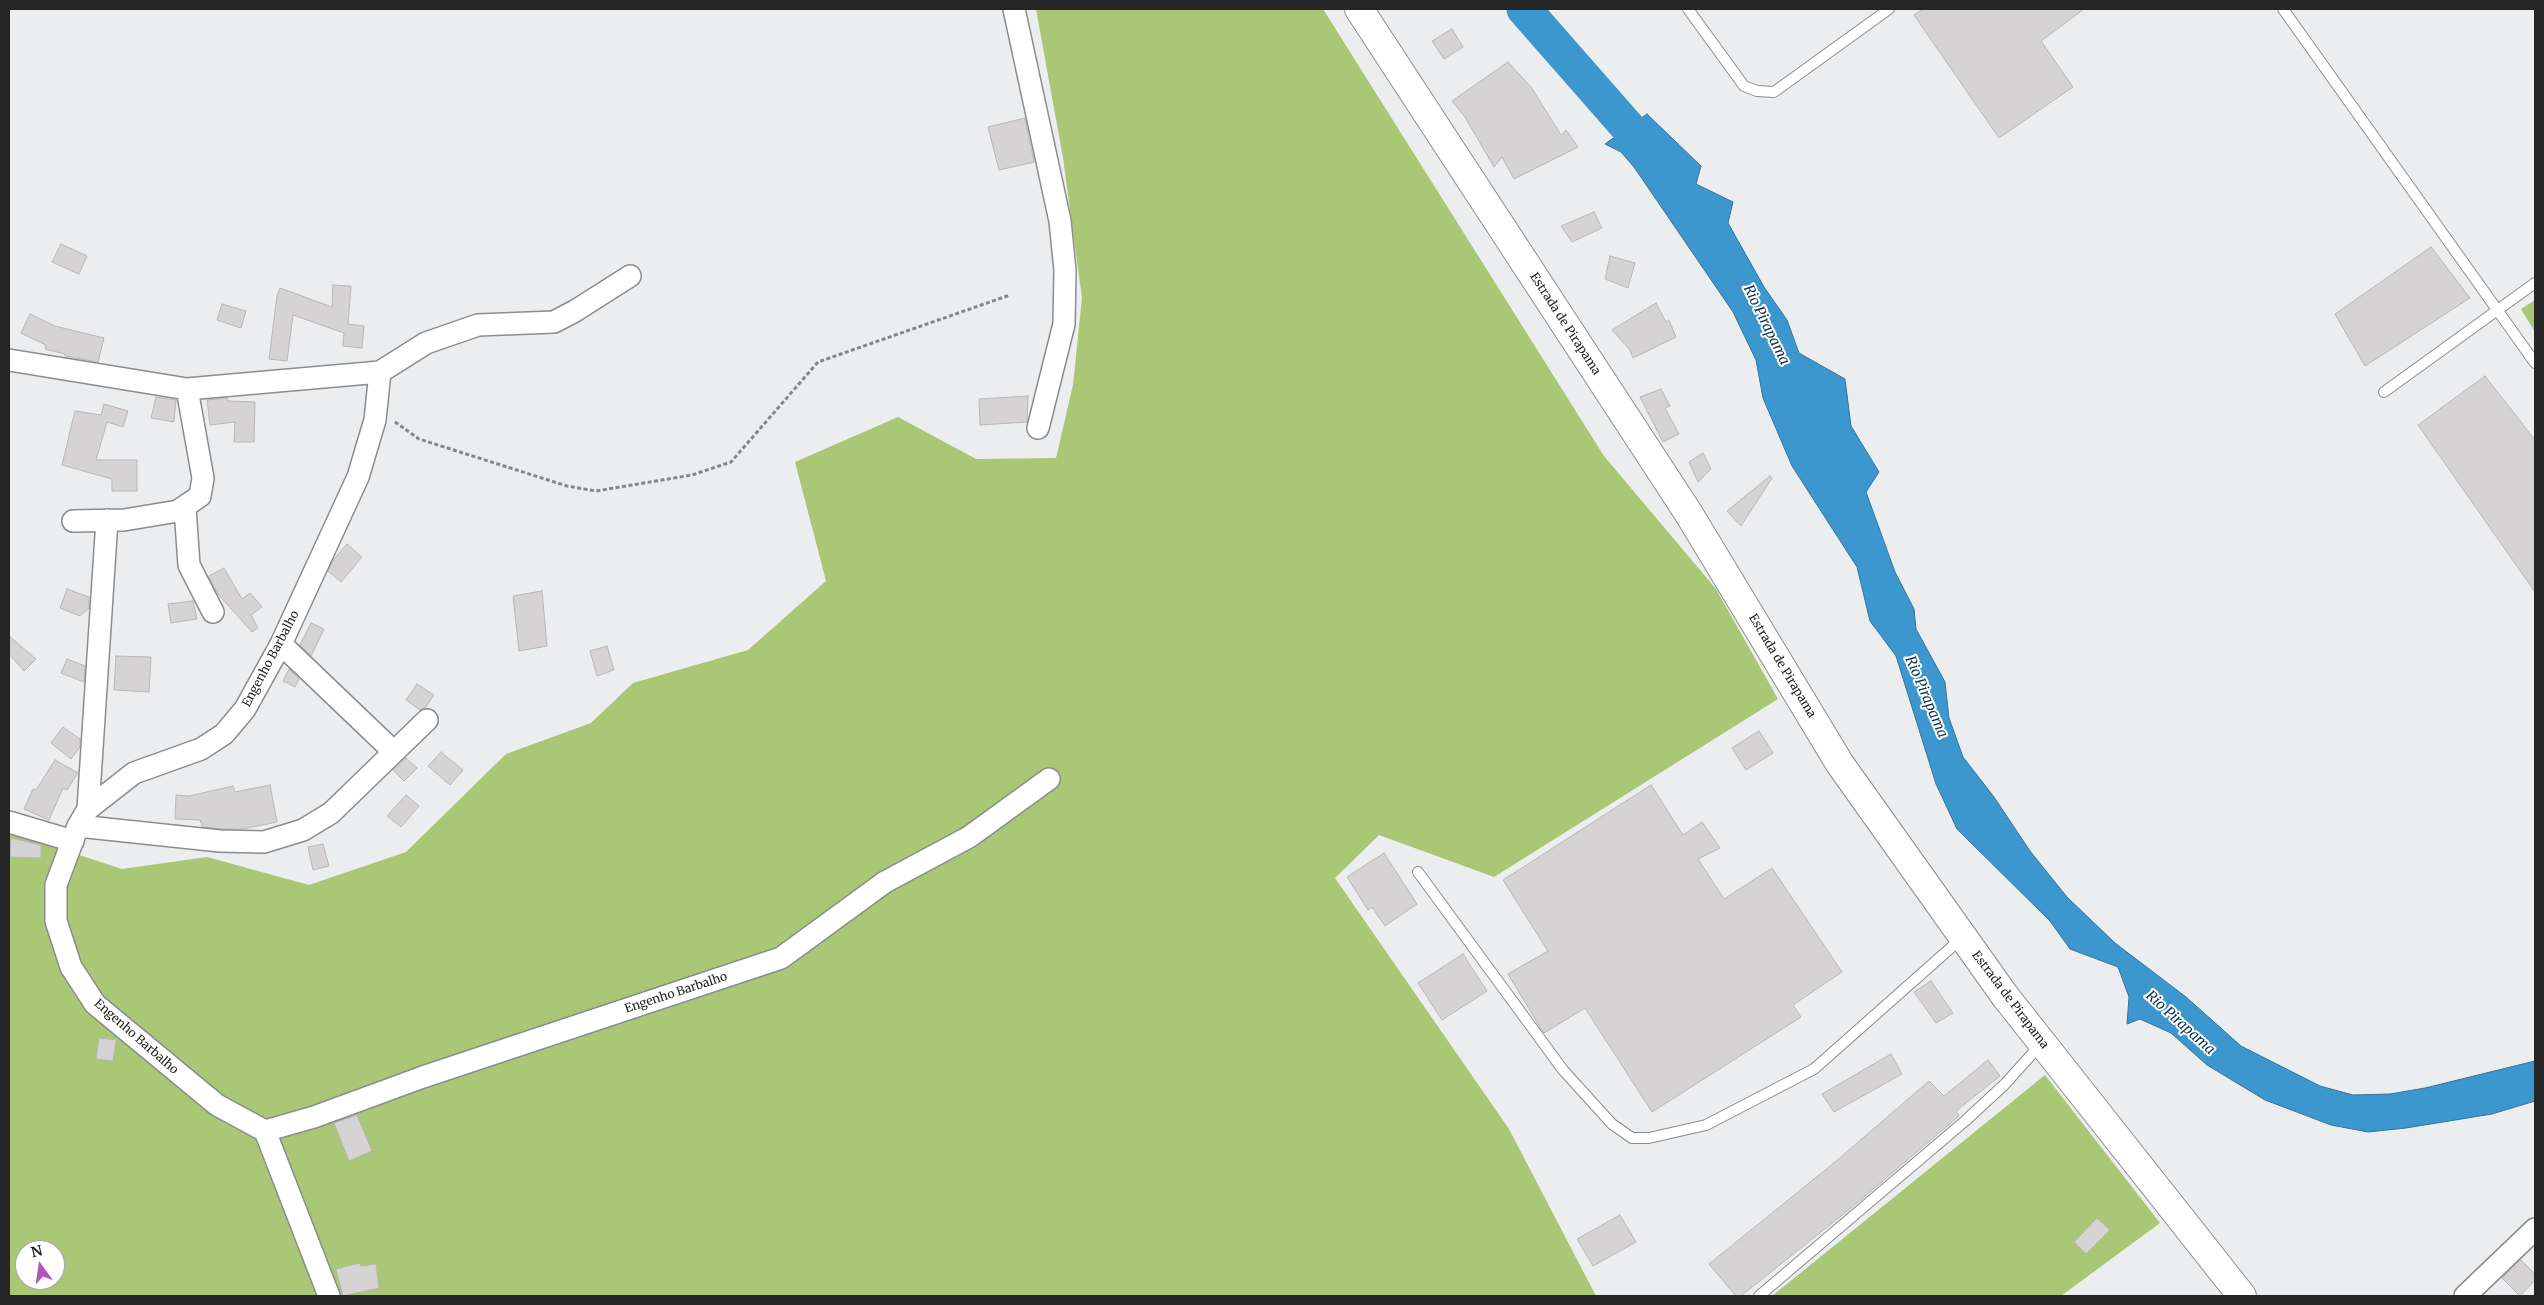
<!DOCTYPE html>
<style>
body{margin:0}
#map{position:relative;width:2544px;height:1305px;overflow:hidden;background:#ecedef;font-family:Merriweather,serif}
canvas{display:block}
.frame{position:absolute;inset:0;border:10px solid #252526;pointer-events:none}
.north{position:absolute;left:15px;top:1240px;width:50px;height:50px;box-sizing:border-box;background:#fff;border:1px solid #a8a8a8;border-radius:50%;rotate:346deg;font-size:14px;font-weight:700;line-height:20px;text-align:center;color:#252526}
.north::after{content:'';display:block;margin:auto;width:18px;height:22px;background:#b153bd;clip-path:polygon(50% 0,100% 100%,50% 72%,0 100%)}
</style>
<div id="map">
<canvas width="2544" height="1305"></canvas>
<div class="frame"></div>
<div class="north">N</div>
</div>
<script>
const g = document.querySelector('canvas').getContext('2d');
g.lineJoin = 'round';
function paint(path, color) {
  g.fillStyle = color;
  g.fill(path, 'evenodd');
}
function poly(rows) {
  const path = new Path2D();
  for (const r of rows) {
    path.moveTo(r[0], r[1]);
    for (let i = 2; i < r.length; i += 2) path.lineTo(r[i], r[i + 1]);
  }
  return path;
}
function stroke(path, color, width, dash) {
  g.strokeStyle = color;
  g.lineWidth = width;
  g.lineCap = dash ? 'butt' : 'round';
  g.setLineDash(dash || []);
  g.stroke(path);
}
function drawText(font, color, halo, rows, align = 'center') {
  g.font = font + ' Merriweather,serif';
  g.lineWidth = 4;
  g.setLineDash([]);
  g.textBaseline = 'middle';
  g.strokeStyle = halo;
  g.fillStyle = color;
  for (const [text, x, y, turn = 0] of rows) {
    g.save();
    g.translate(x, y);
    g.rotate((+turn || 0) * Math.PI / 180);
    g.textAlign = isNaN(turn) ? turn : align;
    if (halo) g.strokeText(text, 0, 0);
    g.fillText(text, 0, 0);
    g.restore();
  }
}
const green = poly([
 [1036,9,1323,9,1604,456,1716,589,1778,699,1494,877,1379,835,1335,878,1509,1129,1596,1296,9,1296,9,832,122,869,207,857,309,885,406,852,506,754,591,723,633,683,748,650,826,581,795,462,898,417,976,459,1056,458,1073,385,1082,298,1063,158],
 [25,1250,55,1250,55,1280,25,1280],
 [2535,300,2535,332,2521,309],
 [2045,1075,2160,1223,2061,1296,1772,1296]
]);
const water = poly([
 [1647,114,1701,166,1696,184,1733,202,1728,223,1764,287,1787,320,1799,353,1845,379,1851,426,1879,472,1866,492,1895,572,1914,609,1916,629,1945,682,1949,718,1963,757,1994,797,2030,851,2067,897,2115,943,2186,997,2241,1046,2320,1086,2353,1095,2390,1094,2425,1088,2535,1061,2535,1101,2492,1114,2406,1128,2368,1132,2331,1125,2265,1100,2207,1065,2171,1033,2140,1019,2127,1024,2129,997,2118,967,2070,949,2050,921,1957,829,1936,784,1896,656,1870,621,1857,567,1792,466,1763,398,1756,360,1733,312,1634,167,1621,152,1605,144,1647,114]
]);
const river = poly([
 [1524,9,1660,164]
]);
const building = poly([
 [1923,9,2084,9,2041,41,2073,87,1999,138,1914,15,1923,9],
 [1452,29,1463,47,1444,59,1432,41,1452,29],
 [1508,62,1531,87,1561,135,1566,130,1578,147,1514,179,1502,157,1494,167,1465,117,1452,101,1508,62],
 [1025,118,1034,162,999,170,988,127,1025,118],
 [1594,212,1602,228,1572,242,1561,226,1594,212],
 [61,244,87,256,79,274,52,262,61,244],
 [2431,247,2470,298,2365,366,2335,314,2431,247],
 [1610,256,1635,263,1628,288,1605,279,1610,256],
 [333,285,351,286,348,324,364,326,362,348,343,346,344,333,293,315,287,361,269,359,277,296,280,288,332,307,333,285],
 [1656,303,1666,322,1669,320,1676,337,1633,358,1630,350,1612,330,1656,303],
 [222,304,246,311,241,328,217,320,222,304],
 [30,314,55,326,104,338,98,362,65,356,65,354,45,349,46,345,21,333,30,314],
 [2485,376,2535,440,2535,592,2418,425,2485,376],
 [1661,389,1670,406,1665,408,1679,434,1663,442,1640,397,1661,389],
 [1028,396,1027,422,980,425,979,399,1028,396],
 [156,397,176,400,174,422,151,418,156,397],
 [227,398,228,401,255,402,254,442,234,442,235,422,210,425,207,400,227,398],
 [104,404,128,411,123,427,107,422,96,460,137,460,137,491,112,491,112,479,62,465,75,411,101,415,104,404],
 [1703,453,1711,469,1698,482,1689,462,1703,453],
 [1770,476,1772,478,1741,526,1727,511,1770,476],
 [347,544,362,557,341,582,328,571,334,559,347,544],
 [224,568,242,599,250,593,262,607,251,615,258,628,252,632,217,593,209,576,224,568],
 [67,589,89,597,89,608,80,616,60,608,67,589],
 [542,591,547,646,519,651,513,596,542,591],
 [193,601,197,619,171,623,168,604,193,601],
 [311,623,324,629,311,656,300,645,311,623],
 [9,636,36,659,24,671,9,654,9,636],
 [607,646,614,670,597,676,590,651,607,646],
 [116,656,151,657,149,692,114,690,116,656],
 [67,659,85,666,84,682,61,673,67,659],
 [289,669,299,679,295,687,283,681,289,669],
 [417,684,434,695,425,708,420,710,406,700,417,684],
 [63,727,80,739,80,747,71,759,51,743,63,727],
 [1759,731,1773,753,1746,770,1732,748,1759,731],
 [441,752,463,770,450,785,428,766,441,752],
 [406,758,417,768,404,781,393,770,406,758],
 [55,760,78,773,67,790,63,788,49,820,24,809,33,789,36,790,55,760],
 [270,785,277,822,243,829,221,829,203,827,200,820,175,819,176,795,189,796,233,786,235,792,270,785],
 [1651,785,1683,835,1702,822,1720,848,1698,859,1724,899,1772,868,1842,972,1793,1005,1801,1017,1652,1112,1585,1008,1544,1033,1540,1027,1508,974,1548,951,1503,880,1651,785],
 [406,795,419,806,401,827,387,816,406,795],
 [11,838,41,845,41,858,10,857,11,838],
 [323,844,329,866,313,870,308,847,323,844],
 [1384,853,1417,904,1385,926,1372,907,1368,910,1347,877,1384,853],
 [1463,954,1487,991,1442,1020,1418,983,1463,954],
 [1931,981,1953,1013,1936,1023,1914,992,1931,981],
 [99,1038,116,1040,113,1061,96,1059,99,1038],
 [1891,1054,1902,1074,1834,1112,1822,1094,1891,1054],
 [1988,1060,2000,1076,1956,1111,1959,1116,1851,1208,1741,1296,1736,1296,1709,1264,1835,1162,1929,1081,1944,1096,1988,1060],
 [357,1115,372,1151,349,1161,334,1123,357,1115],
 [1620,1215,1636,1242,1593,1266,1577,1239,1620,1215],
 [2097,1218,2110,1230,2086,1254,2074,1242,2097,1218],
 [2521,1260,2535,1274,2535,1280,2520,1296,2502,1278,2521,1260],
 [360,1263,361,1266,376,1264,379,1288,343,1296,336,1269,360,1263]
]);
const path = poly([
 [395,422,419,439,567,486,596,491,692,475,731,462,818,362,1010,295]
]);
const service = poly([
 [1688,9,1744,86,1757,91,1774,92,1889,9],
 [2283,9,2535,363],
 [2384,392,2535,283],
 [1418,872,1563,1070,1612,1124,1632,1138,1649,1138,1706,1125,1814,1069,1963,937],
 [1759,1296,1965,1121,2005,1084,2041,1044]
]);
const minor = poly([
 [1014,9,1060,221,1065,270,1064,324,1038,428],
 [9,360,187,389,380,372,426,343,478,325,554,322,575,311,630,276],
 [185,508,189,565,213,612],
 [73,521,124,520,178,511,200,496,203,478,187,389],
 [281,644,394,752],
 [88,809,107,520],
 [9,822,73,841],
 [78,826,220,841,264,842,303,830,331,813,427,720],
 [265,1131,314,1117,423,1077,781,958,885,882,969,837,1049,779],
 [329,1296,265,1131,217,1105,95,1004,71,967,56,921,56,885,78,826,88,809,134,773,201,749,224,734,245,709,281,644,358,477,375,420,380,372],
 [2465,1296,2535,1229]
]);
const secondary = poly([
 [1359,9,1689,514,1840,764,2005,996,2242,1296]
]);
const streetNames = [
 ["Estrada de Pirapama",1565,324,57],
 ["Engenho Barbalho",271,659,-62],
 ["Estrada de Pirapama",1782,666,59],
 ["Engenho Barbalho",676,993,-18],
 ["Estrada de Pirapama",2010,1000,53],
 ["Engenho Barbalho",136,1037,41]
];
const waterNames = [
 ["Rio Pirapama",1766,325,64],
 ["Rio Pirapama",1926,697,67],
 ["Rio Pirapama",2180,1023,42]
];
paint(green, '#a9c774');
paint(water, '#3c97ce');
stroke(water, '#35759c', 1);
stroke(river, '#3c97ce', 35);
paint(building, '#d5d3d4');
stroke(building, '#b8b6b7', 1);
stroke(service, '#8b8c8d', 12);
stroke(minor, '#8b8c8d', 24);
stroke(secondary, '#8b8c8d', 30);
stroke(path, '#878789', 3, [4, 2.5]);
stroke(service, '#fff', 10);
stroke(minor, '#fff', 21);
stroke(secondary, '#fff', 28);
drawText('12px', '#252526', '#fff', streetNames);
drawText('italic 14px', '#072f46', '#fff', waterNames);
</script>
